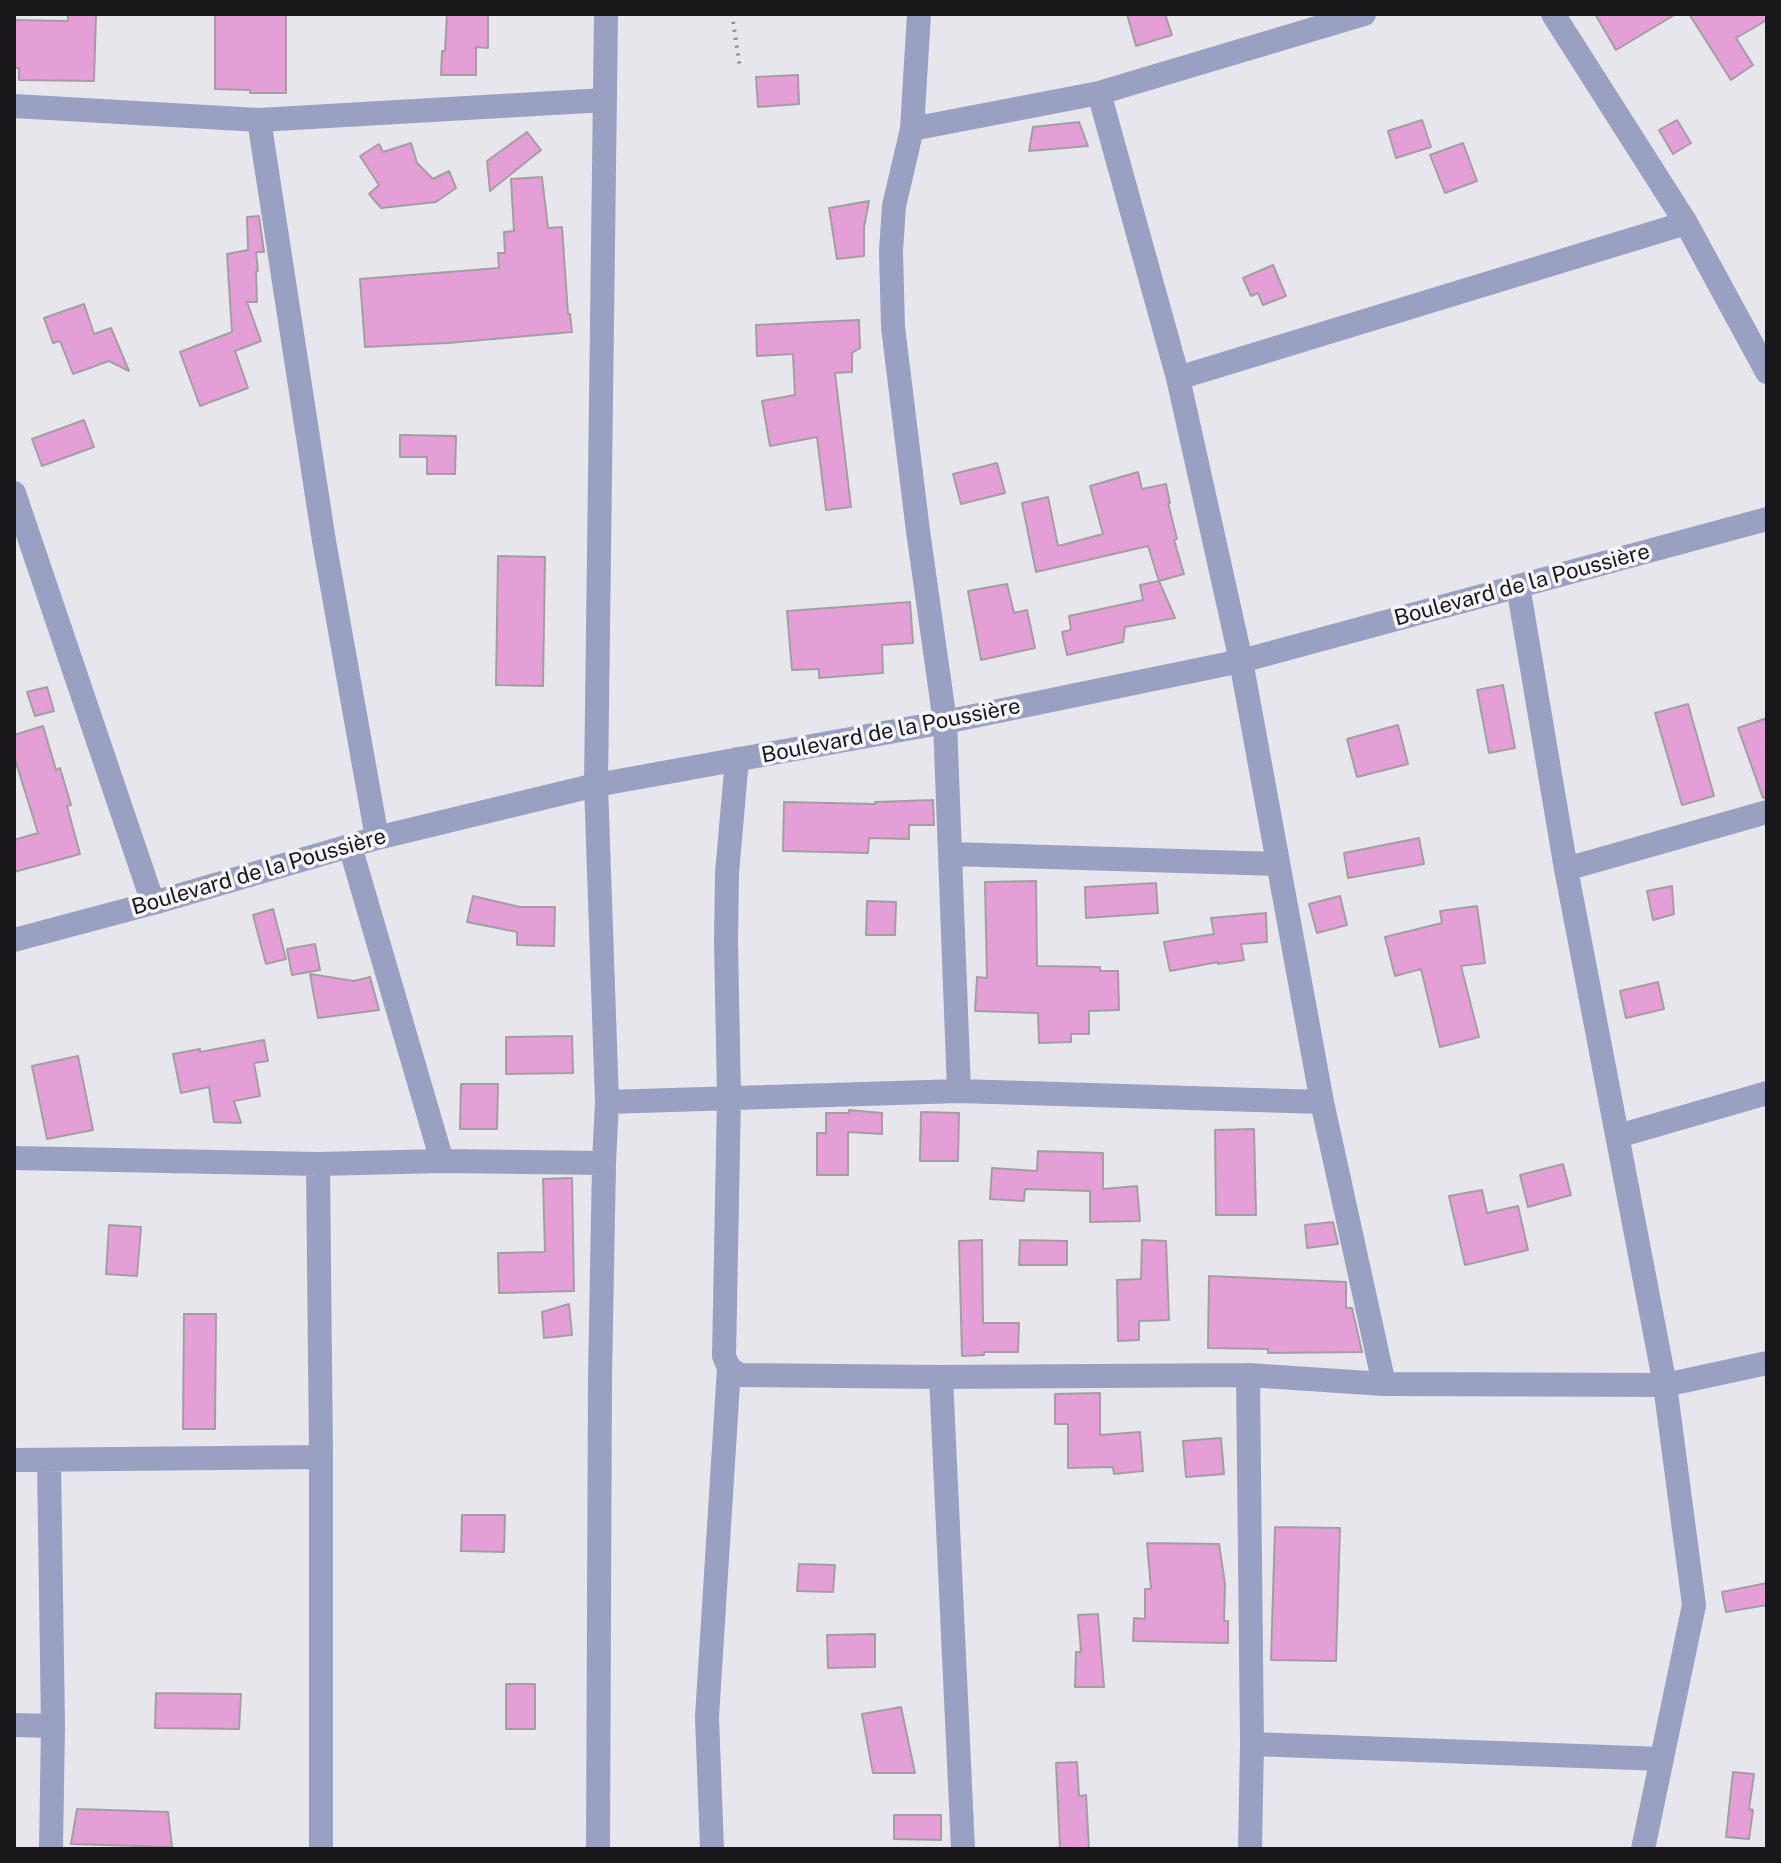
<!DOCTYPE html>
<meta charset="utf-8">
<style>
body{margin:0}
#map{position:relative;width:1781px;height:1863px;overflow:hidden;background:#e7e6ed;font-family:"Public Sans",sans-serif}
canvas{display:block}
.frame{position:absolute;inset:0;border:16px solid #18171a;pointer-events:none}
</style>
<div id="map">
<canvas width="1781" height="1863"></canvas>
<div class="frame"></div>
</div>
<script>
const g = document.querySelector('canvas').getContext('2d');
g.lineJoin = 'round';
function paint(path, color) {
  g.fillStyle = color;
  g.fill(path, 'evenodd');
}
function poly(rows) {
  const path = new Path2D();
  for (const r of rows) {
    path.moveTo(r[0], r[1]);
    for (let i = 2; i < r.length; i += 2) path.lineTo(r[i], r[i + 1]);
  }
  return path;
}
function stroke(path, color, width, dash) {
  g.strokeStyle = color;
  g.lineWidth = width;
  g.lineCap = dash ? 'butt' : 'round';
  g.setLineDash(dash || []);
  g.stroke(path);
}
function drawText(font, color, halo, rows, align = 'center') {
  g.font = font + ' "Public Sans",sans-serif';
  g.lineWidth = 7;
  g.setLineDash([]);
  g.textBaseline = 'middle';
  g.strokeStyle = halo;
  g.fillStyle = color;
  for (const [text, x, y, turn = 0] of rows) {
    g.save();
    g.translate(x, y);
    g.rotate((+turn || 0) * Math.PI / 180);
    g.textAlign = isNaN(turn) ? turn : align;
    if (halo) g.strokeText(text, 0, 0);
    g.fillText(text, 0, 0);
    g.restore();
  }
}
const building = poly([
 [68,14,96,14,94,81,19,80,19,68,14,68,14,20,68,21,68,14],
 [215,14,286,14,286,93,250,93,250,90,215,89,215,14],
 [447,14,488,14,488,48,476,47,476,75,441,75,442,51,445,51,447,14],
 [1127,14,1165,14,1172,35,1136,46,1127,14],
 [1595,14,1676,14,1616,50,1595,14],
 [1689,14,1767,14,1767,20,1736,38,1753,65,1731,80,1689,14],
 [798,75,799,104,758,107,756,77,798,75],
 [1422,120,1431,147,1396,158,1388,131,1422,120],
 [1677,120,1691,143,1673,154,1659,130,1677,120],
 [1079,122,1088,146,1029,151,1033,127,1079,122],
 [527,132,541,150,490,191,487,161,527,132],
 [411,143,417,163,433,179,449,171,456,188,436,202,381,208,369,194,379,185,360,156,379,144,383,152,411,143],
 [1463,143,1477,181,1445,193,1430,155,1463,143],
 [542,177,548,228,562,227,568,314,570,314,572,332,448,343,365,347,360,279,499,268,498,253,505,253,504,232,514,231,511,179,542,177],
 [869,201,864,227,864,256,837,259,829,208,869,201],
 [259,216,264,252,256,252,258,271,256,271,257,302,247,302,261,341,235,351,248,388,200,406,180,352,232,332,227,254,248,250,247,217,259,216],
 [1273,265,1286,296,1263,305,1258,293,1251,296,1243,278,1273,265],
 [84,304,94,334,111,328,129,371,109,361,73,374,60,341,53,343,44,318,84,304],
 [859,320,860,348,852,353,852,372,835,373,851,507,826,510,817,437,770,446,762,401,795,395,793,354,757,356,756,325,859,320],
 [84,420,94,447,42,466,32,439,84,420],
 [400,435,456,436,455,474,427,474,427,457,400,457,400,435],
 [997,463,1005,493,961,504,953,474,997,463],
 [1138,472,1142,489,1166,484,1170,503,1168,503,1177,539,1174,540,1184,574,1159,581,1148,546,1036,572,1022,503,1048,497,1058,546,1103,534,1090,486,1138,472],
 [498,556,545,557,543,686,496,685,498,556],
 [1159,581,1175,618,1125,627,1123,642,1067,655,1062,632,1071,630,1069,616,1143,600,1140,585,1159,581],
 [1007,584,1014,613,1027,610,1035,648,981,660,968,591,1007,584],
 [910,602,913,643,882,645,883,673,819,678,819,669,792,670,787,611,910,602],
 [1503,685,1515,748,1489,753,1477,690,1503,685],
 [47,687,54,711,35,716,27,692,47,687],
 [1688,704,1714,796,1682,805,1655,713,1688,704],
 [1767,718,1767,797,1763,798,1738,728,1767,718],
 [1398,725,1408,764,1357,777,1347,739,1398,725],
 [43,726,56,770,60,768,71,805,67,806,80,854,14,872,14,840,38,833,14,756,14,735,43,726],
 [933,800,934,825,909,825,909,839,869,838,868,853,783,851,784,802,875,804,875,802,933,800],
 [1419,838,1424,864,1348,878,1344,853,1419,838],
 [1036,881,1037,966,1100,967,1100,971,1118,971,1119,1010,1089,1011,1089,1034,1071,1034,1071,1042,1039,1043,1038,1013,975,1011,977,977,987,978,985,882,1036,881],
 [1156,883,1158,913,1086,918,1085,887,1156,883],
 [1672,886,1674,914,1653,920,1647,891,1672,886],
 [473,896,520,907,555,907,554,946,517,945,517,932,467,922,473,896],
 [1340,896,1347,925,1317,933,1309,904,1340,896],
 [867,901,896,902,895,935,866,935,867,901],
 [1477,906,1485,963,1461,966,1479,1037,1440,1047,1421,969,1395,976,1385,937,1442,923,1440,911,1477,906],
 [273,909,286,959,266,964,253,915,273,909],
 [1266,913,1267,942,1241,944,1244,960,1218,964,1218,962,1170,971,1164,942,1214,934,1211,918,1266,913],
 [315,944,320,970,292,975,287,949,315,944],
 [310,974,354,981,370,977,379,1010,318,1018,310,974],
 [1658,982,1664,1009,1626,1018,1620,991,1658,982],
 [572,1036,573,1073,506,1074,506,1037,572,1036],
 [264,1040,268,1061,254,1063,260,1096,234,1101,241,1123,214,1122,209,1087,181,1093,173,1054,200,1049,200,1052,264,1040],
 [78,1056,93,1130,47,1139,32,1066,78,1056],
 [461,1084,498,1084,497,1129,460,1129,461,1084],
 [849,1110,882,1113,882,1134,848,1132,848,1175,817,1175,817,1133,826,1133,826,1113,849,1113,849,1110],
 [921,1112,959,1113,958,1161,920,1161,921,1112],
 [1254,1129,1256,1215,1216,1215,1215,1130,1254,1129],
 [1038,1151,1103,1153,1103,1189,1137,1186,1140,1221,1090,1222,1090,1191,1025,1189,1024,1201,990,1199,992,1168,1037,1171,1038,1151],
 [1563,1164,1571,1195,1528,1207,1520,1175,1563,1164],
 [572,1178,574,1291,499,1293,498,1253,545,1252,543,1179,572,1178],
 [1482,1190,1487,1213,1518,1206,1528,1250,1465,1265,1449,1196,1482,1190],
 [1333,1222,1338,1244,1307,1248,1305,1225,1333,1222],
 [109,1225,141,1227,137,1276,106,1274,109,1225],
 [982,1240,983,1323,1019,1323,1018,1352,984,1352,984,1355,962,1356,959,1241,982,1240],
 [1020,1240,1067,1241,1067,1265,1019,1265,1020,1240],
 [1142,1240,1166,1241,1169,1320,1139,1321,1139,1340,1118,1341,1117,1280,1141,1279,1142,1240],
 [1209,1276,1346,1282,1346,1308,1352,1308,1362,1352,1268,1353,1268,1349,1208,1348,1209,1276],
 [569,1304,572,1335,544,1338,542,1312,569,1304],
 [184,1314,216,1314,215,1429,183,1429,184,1314],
 [1100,1393,1100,1435,1140,1432,1143,1471,1114,1474,1113,1467,1068,1468,1068,1424,1055,1424,1055,1394,1100,1393],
 [1221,1438,1224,1474,1186,1477,1183,1441,1221,1438],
 [462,1515,505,1515,504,1552,461,1551,462,1515],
 [1275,1527,1340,1528,1336,1661,1271,1660,1275,1527],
 [1147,1543,1219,1544,1225,1584,1224,1621,1228,1621,1228,1643,1133,1641,1134,1618,1145,1619,1145,1589,1151,1589,1147,1543],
 [799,1564,835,1565,833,1592,797,1591,799,1564],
 [1767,1583,1767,1605,1726,1612,1722,1592,1767,1583],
 [1098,1614,1104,1687,1075,1687,1076,1652,1081,1652,1078,1615,1098,1614],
 [875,1634,875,1667,828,1668,827,1635,875,1634],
 [506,1684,535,1684,535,1729,506,1729,506,1684],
 [156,1693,241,1694,239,1729,155,1728,156,1693],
 [901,1707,915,1773,873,1773,862,1714,901,1707],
 [1077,1762,1079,1796,1086,1795,1089,1849,1060,1849,1056,1763,1077,1762],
 [1733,1772,1754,1774,1749,1809,1753,1810,1749,1839,1726,1837,1733,1772],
 [77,1809,168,1812,172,1847,71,1844,77,1809],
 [894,1815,941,1815,941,1840,894,1839,894,1815]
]);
const path = poly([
 [732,14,740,68]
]);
const street = poly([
 [919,14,912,129,894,206,891,251,893,327,918,531,945,722,959,1091],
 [1553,14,1686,223,1767,372],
 [1099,93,1178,378,1241,661,1322,1102,1384,1384],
 [14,106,259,120,605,100],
 [259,120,324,541,377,838],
 [912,129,1099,93,1364,14],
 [1178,378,1686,223],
 [14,493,153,903],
 [1518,586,1566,869,1665,1385,1694,1605,1643,1849],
 [350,846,442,1161],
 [951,854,1278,864],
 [1566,869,1767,812],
 [14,940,153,903,377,838,596,785,945,722,1241,661,1767,519],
 [607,1102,959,1091,1322,1102],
 [1618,1136,1767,1093],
 [14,1158,318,1164,442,1161,604,1163],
 [318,1164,321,1457,321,1849],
 [729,1368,740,1375,941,1377,1248,1375,1384,1384,1665,1385,1767,1363],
 [1248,1375,1252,1744,1250,1849],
 [941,1377,963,1849],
 [14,1460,321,1457],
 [49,1461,53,1726,51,1849],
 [14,1725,53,1726],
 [1252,1744,1662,1759],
 [598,1849,600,1377,604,1163,607,1102,596,785,606,14],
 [712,1849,707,1717,729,1368,724,1356,729,1097,726,942,727,873,737,759]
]);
const streetNames = [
 ["Boulevard de la Poussière",1522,585,-15],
 ["Boulevard de la Poussière",891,731,-11],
 ["Boulevard de la Poussière",259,872,-16]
];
paint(building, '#e49fd6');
stroke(building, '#a49ea3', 2);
stroke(path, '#8a898e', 4, [2, 6]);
stroke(street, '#9aa0c1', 24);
drawText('22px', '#18171a', '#f4f4fa', streetNames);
</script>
